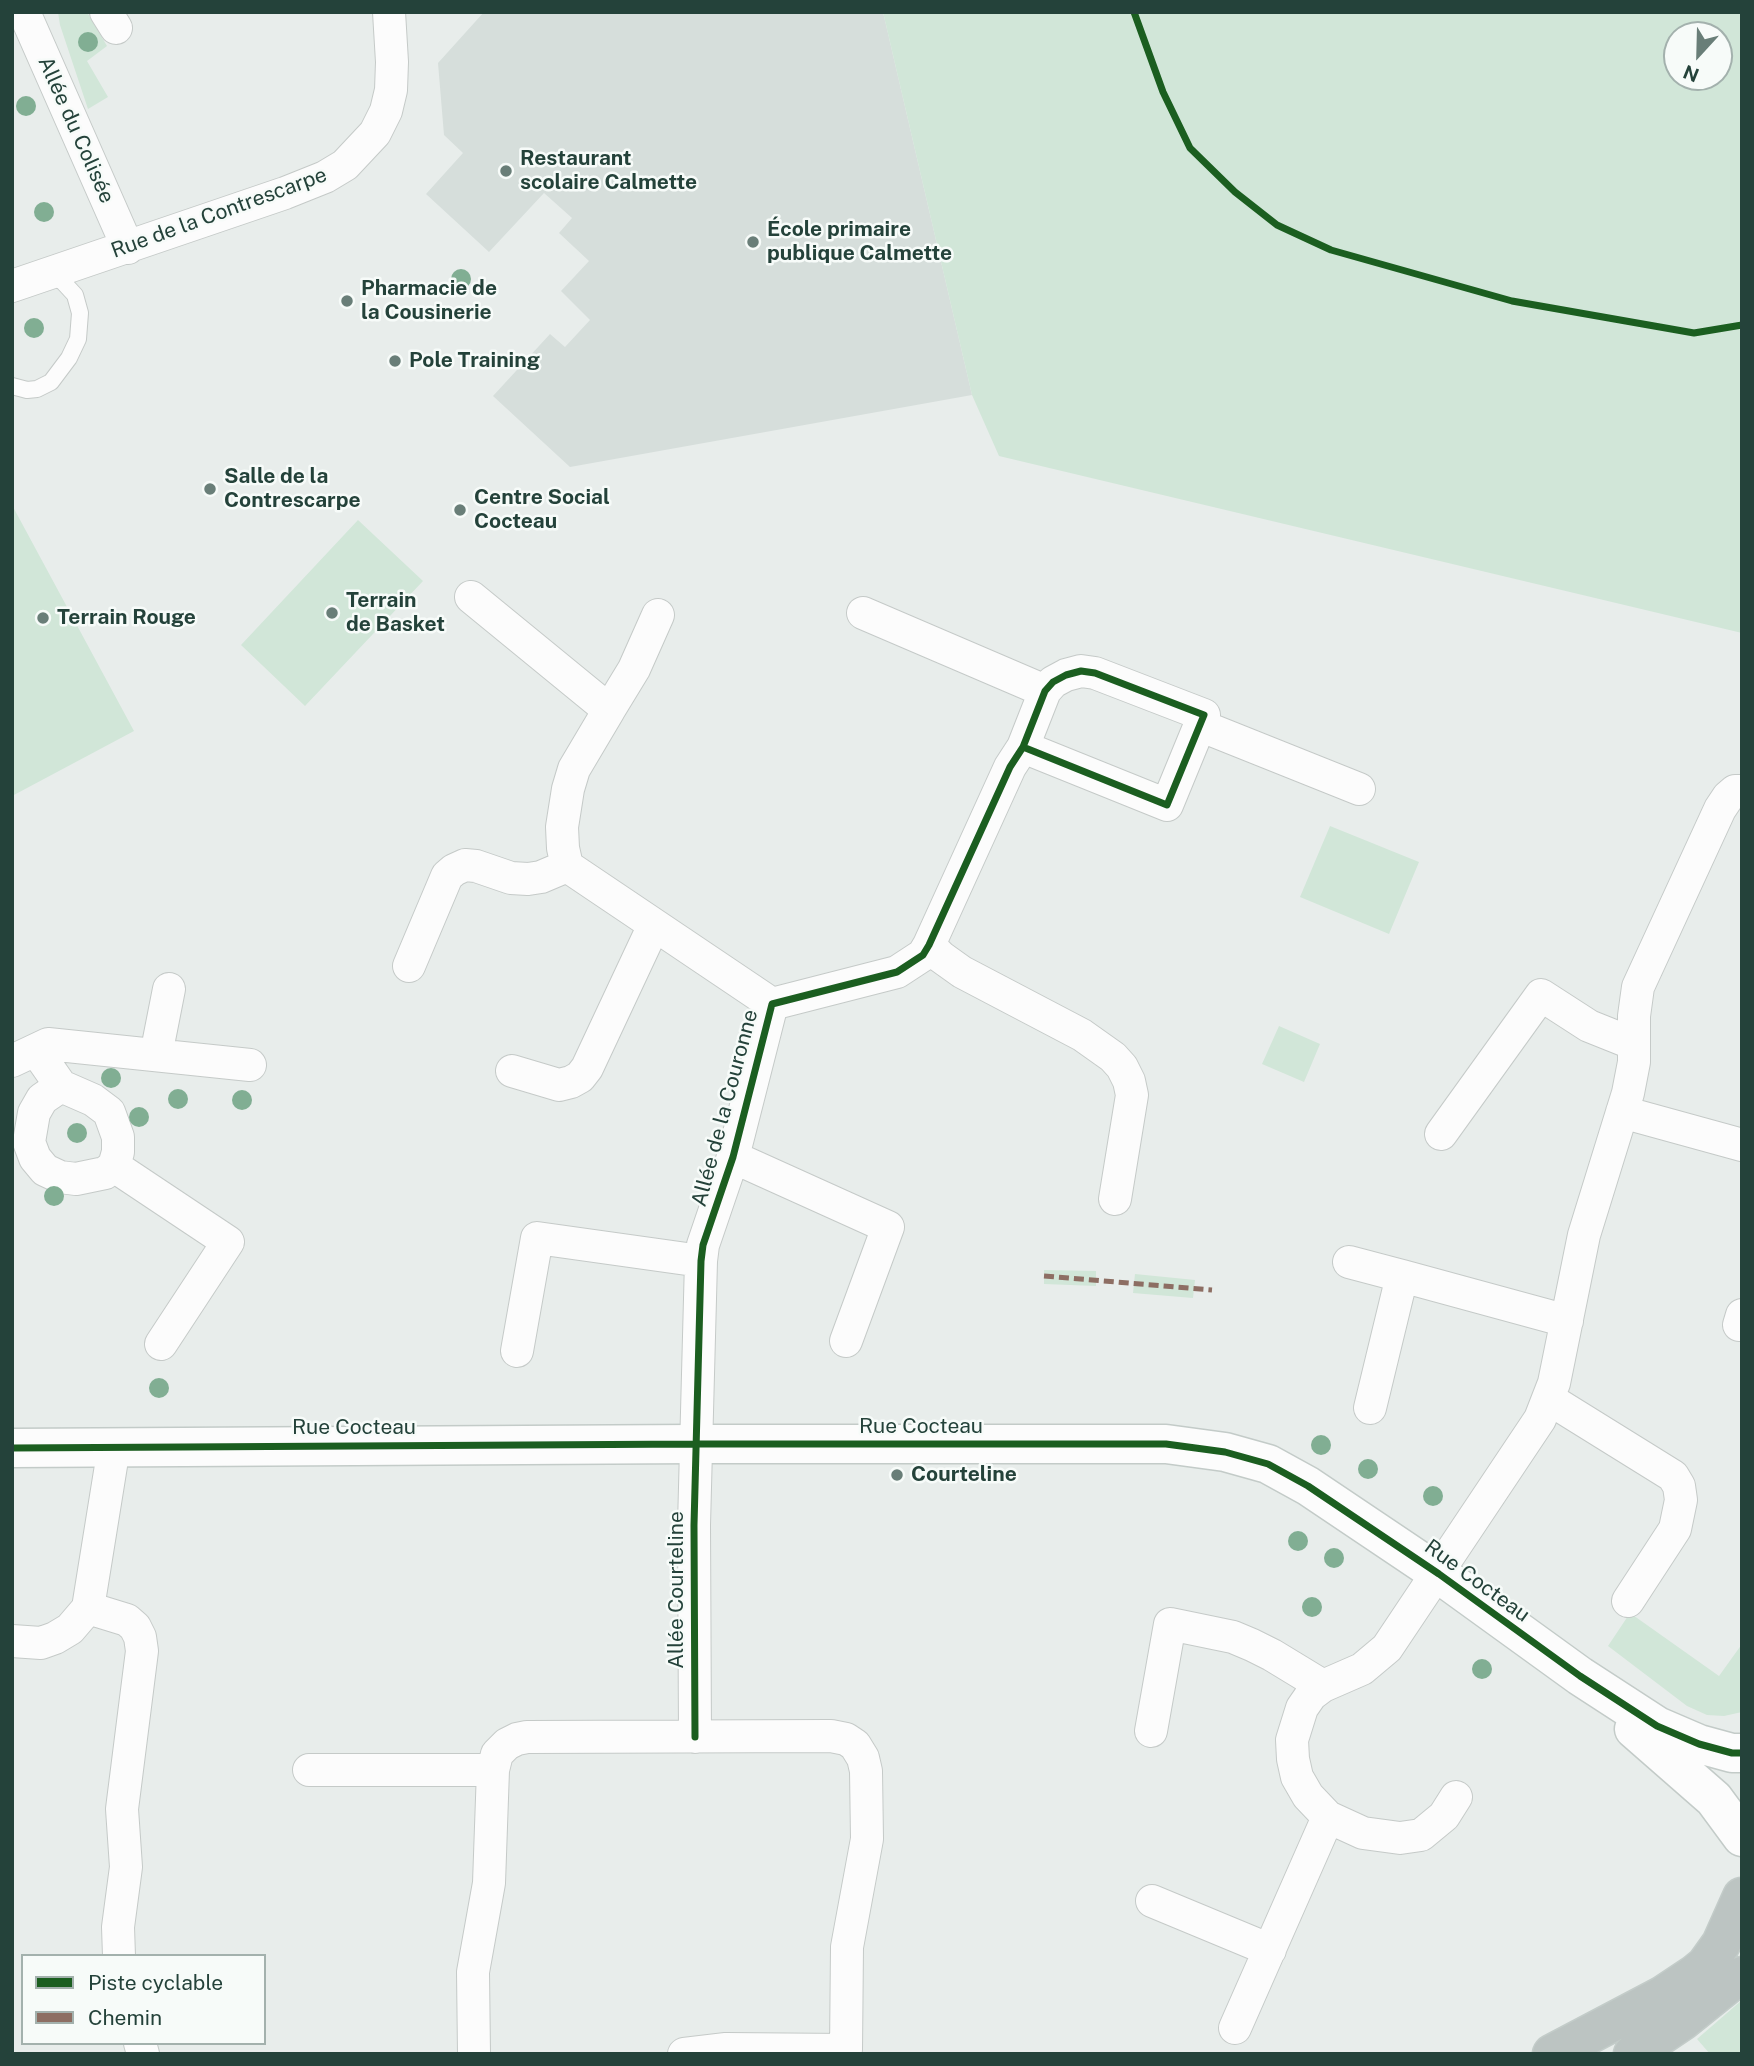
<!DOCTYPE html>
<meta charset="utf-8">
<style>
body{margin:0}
#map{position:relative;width:1754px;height:2066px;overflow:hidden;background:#e8edeb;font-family:"Public Sans",sans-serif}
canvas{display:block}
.frame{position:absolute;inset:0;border:14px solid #24423a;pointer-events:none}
.legend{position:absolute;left:21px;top:1954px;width:245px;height:91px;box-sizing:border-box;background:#f7fbf9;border:2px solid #a3b1ad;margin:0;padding:9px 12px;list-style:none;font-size:21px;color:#24423a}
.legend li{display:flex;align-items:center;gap:14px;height:35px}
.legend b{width:35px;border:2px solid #a3b1ad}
.north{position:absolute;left:1663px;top:21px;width:70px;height:70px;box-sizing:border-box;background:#f7fbf9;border:2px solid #a3b1ad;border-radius:50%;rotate:202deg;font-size:19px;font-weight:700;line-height:28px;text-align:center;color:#24423a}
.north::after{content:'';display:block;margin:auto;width:24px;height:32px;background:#697e78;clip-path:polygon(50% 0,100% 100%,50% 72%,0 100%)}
</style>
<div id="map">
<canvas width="1754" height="2066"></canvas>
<div class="frame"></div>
<ul class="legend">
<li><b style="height:9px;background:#1b5e20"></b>Piste cyclable</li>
<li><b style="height:9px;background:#8d6e63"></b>Chemin</li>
</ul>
<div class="north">N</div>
</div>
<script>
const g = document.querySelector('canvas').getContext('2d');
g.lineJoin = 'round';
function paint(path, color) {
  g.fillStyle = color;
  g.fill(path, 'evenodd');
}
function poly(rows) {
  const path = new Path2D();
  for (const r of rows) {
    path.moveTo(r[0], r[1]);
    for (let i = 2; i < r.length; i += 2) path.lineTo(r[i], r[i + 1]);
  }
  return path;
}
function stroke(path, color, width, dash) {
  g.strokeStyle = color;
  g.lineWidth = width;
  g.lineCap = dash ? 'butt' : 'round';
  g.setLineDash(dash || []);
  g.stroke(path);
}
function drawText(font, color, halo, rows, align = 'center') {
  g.font = font + ' "Public Sans",sans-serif';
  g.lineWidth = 5;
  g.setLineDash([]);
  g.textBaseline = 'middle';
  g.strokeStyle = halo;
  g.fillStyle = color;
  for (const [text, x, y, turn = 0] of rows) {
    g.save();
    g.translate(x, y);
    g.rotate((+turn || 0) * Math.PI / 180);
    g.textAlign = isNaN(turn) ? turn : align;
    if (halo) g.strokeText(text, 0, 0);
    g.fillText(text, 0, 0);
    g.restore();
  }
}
const built = poly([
 [484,12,883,12,972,395,570,467,493,396,550,334,565,347,590,320,561,291,589,261,559,233,572,218,544,193,489,252,426,194,463,153,444,135,438,63]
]);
const green = poly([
 [58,12,87,12,107,46,87,61,108,97,88,109,60,25],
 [883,12,1742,12,1742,633,999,456,972,395],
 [1719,35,1719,77,1677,77,1677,35],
 [12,505,134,731,12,796],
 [358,520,423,581,305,706,241,645],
 [1330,826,1419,862,1389,934,1300,897],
 [1279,1026,1320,1044,1304,1082,1262,1064],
 [1044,1270,1096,1271,1096,1286,1044,1284],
 [1135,1274,1195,1280,1193,1298,1133,1293],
 [1630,1613,1719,1676,1742,1644,1742,1712,1724,1716,1707,1715,1687,1706,1608,1646],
 [1742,2000,1742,2054,1710,2054,1697,2039]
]);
const lane = poly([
 [12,386,27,390,37,389,51,382,69,358,78,339,80,313,75,295,63,282,48,274]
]);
const street = poly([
 [24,12,128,248],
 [106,12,116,28],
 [12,286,285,193,325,177,345,165,375,133,386,111,391,90,392,62,389,12],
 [471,597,609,710,574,769,568,789,562,827,563,848,567,866,772,1004],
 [863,613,1045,691],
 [609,710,634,669,658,615],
 [1199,725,1359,789],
 [929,945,941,957,962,972,1082,1035,1113,1057,1122,1067,1129,1081,1132,1095,1115,1199],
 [409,966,447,876,454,870,465,865,476,866,511,878,528,879,541,877,567,866],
 [36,1050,61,1086,93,1100,109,1112,118,1137,118,1152,114,1166,228,1242,161,1344],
 [156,1055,169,989],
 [12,1061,48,1044,250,1065],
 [512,1071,559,1085,571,1082,580,1077,587,1068,654,925],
 [61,1086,42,1099,34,1113,29,1142,35,1158,45,1170,60,1177,76,1179,105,1173,114,1166],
 [1622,1112,1742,1145],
 [1441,1134,1541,995,1589,1026,1634,1044],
 [733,1157,888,1227,846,1341],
 [1349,1262,1402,1276],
 [1739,1325,1742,1315],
 [517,1351,537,1238,701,1261],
 [1549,1399,1673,1476,1679,1486,1681,1500,1675,1529,1628,1601],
 [1370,1408,1402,1276,1567,1321],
 [88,1608,127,1620,135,1627,140,1637,142,1651,122,1809,126,1867,118,1927,119,1956],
 [12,1641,41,1643,55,1638,70,1629,88,1608,114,1447],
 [1151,1731,1170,1624,1233,1637,1252,1645,1272,1655,1323,1686],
 [695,1737,694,1525,701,1261,703,1245,733,1157,772,1004,897,972,923,955,929,945,1010,767,1023,747,1045,691,1053,682,1066,675,1081,671,1095,673,1204,715,1167,805,1023,747],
 [309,1770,493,1770],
 [1328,1817,1363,1833,1400,1838,1421,1835,1444,1816,1456,1797],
 [1152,1901,1270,1950],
 [1235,2028,1328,1817,1308,1796,1297,1777,1293,1759,1292,1740,1302,1708,1311,1695,1323,1686,1362,1669,1387,1648,1540,1419,1554,1383,1584,1235,1628,1093,1634,1062,1634,1016,1638,987,1720,809,1728,797,1735,791,1742,791],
 [140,2043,143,2054],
 [474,2054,473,1972,489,1883,493,1770,497,1754,507,1744,517,1739,527,1737,831,1736,846,1739,855,1745,863,1758,866,1771,867,1839,847,1947,846,2050,726,2049,684,2054]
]);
const secondary = poly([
 [12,1448,695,1444,1166,1444,1225,1452,1268,1464,1308,1486,1439,1574,1580,1676,1657,1726,1699,1744,1732,1753,1742,1753],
 [1634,1729,1714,1799,1742,1837]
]);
const highway = poly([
 [1552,2054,1662,1996,1695,1974,1706,1965,1721,1944,1742,1897],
 [1633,2054,1682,2021,1733,1980,1742,1976]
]);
const quiet = poly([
 [1044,1276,1212,1290]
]);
const cycleway = poly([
 [1134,12,1163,92,1190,148,1235,192,1277,225,1331,250,1512,301,1694,333,1742,325],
 [12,1448,695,1444,1166,1444,1225,1452,1268,1464,1308,1486,1439,1574,1580,1676,1657,1726,1699,1744,1732,1753,1742,1753],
 [695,1737,694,1525,701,1261,703,1245,733,1157,772,1004,897,972,923,955,929,945,1010,767,1023,747,1045,691,1053,682,1066,675,1081,671,1095,673,1204,715,1167,805,1023,747]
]);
const trees = [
 [88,42],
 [26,106],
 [44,212],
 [461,279],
 [34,328],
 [111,1078],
 [178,1099],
 [242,1100],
 [139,1117],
 [77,1133],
 [54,1196],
 [159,1388],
 [1321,1445],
 [1368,1469],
 [1433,1496],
 [1298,1541],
 [1334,1558],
 [1312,1607],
 [1482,1669]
];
const markers = [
 [506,171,7,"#697e78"],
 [753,242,7,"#697e78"],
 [347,301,7,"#697e78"],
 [395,361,7,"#697e78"],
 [210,489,7,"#697e78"],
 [460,510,7,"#697e78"],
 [332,613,7,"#697e78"],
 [43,618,7,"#697e78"],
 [897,1475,7,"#697e78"]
];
const streetNames = [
 ["Allée du Colisée",76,130,66],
 ["Rue de la Contrescarpe",219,213,-20],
 ["Allée de la Couronne",725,1108,-75],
 ["Rue Cocteau",921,1427],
 ["Rue Cocteau",354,1428],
 ["Rue Cocteau",1477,1581,36],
 ["Allée Courteline",677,1590,-90]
];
const poiNames = [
 ["Restaurant",520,159],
 ["scolaire Calmette",520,183],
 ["École primaire",767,230],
 ["publique Calmette",767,254],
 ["Pharmacie de",361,289],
 ["la Cousinerie",361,313],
 ["Pole Training",409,361],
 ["Salle de la",224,477],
 ["Contrescarpe",224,501],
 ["Centre Social",474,498],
 ["Cocteau",474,522],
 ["Terrain",346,601],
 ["de Basket",346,625],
 ["Terrain Rouge",57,618],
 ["Courteline",911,1475]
];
paint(built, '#d6dedb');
paint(green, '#d1e6d8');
stroke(lane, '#c5cac8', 18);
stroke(street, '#c5cac8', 34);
stroke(secondary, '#c3cbc8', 41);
stroke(highway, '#c3ccc9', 41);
stroke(lane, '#fcfcfc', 16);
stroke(street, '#fcfcfc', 32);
stroke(secondary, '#fcfcfc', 38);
stroke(highway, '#bcc4c2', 38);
stroke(quiet, '#8d6e63', 5, [10, 5]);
stroke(cycleway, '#1b5e20', 7);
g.fillStyle = '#81ae93';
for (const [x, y] of trees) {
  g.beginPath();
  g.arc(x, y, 10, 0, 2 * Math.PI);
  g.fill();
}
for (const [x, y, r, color] of markers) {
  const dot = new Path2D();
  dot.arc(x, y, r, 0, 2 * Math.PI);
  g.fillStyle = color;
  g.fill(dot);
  stroke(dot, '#f7fbf9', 2.5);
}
drawText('21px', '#24423a', '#f7fbf9', streetNames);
drawText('bold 21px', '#24423a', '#f7fbf9', poiNames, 'left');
</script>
